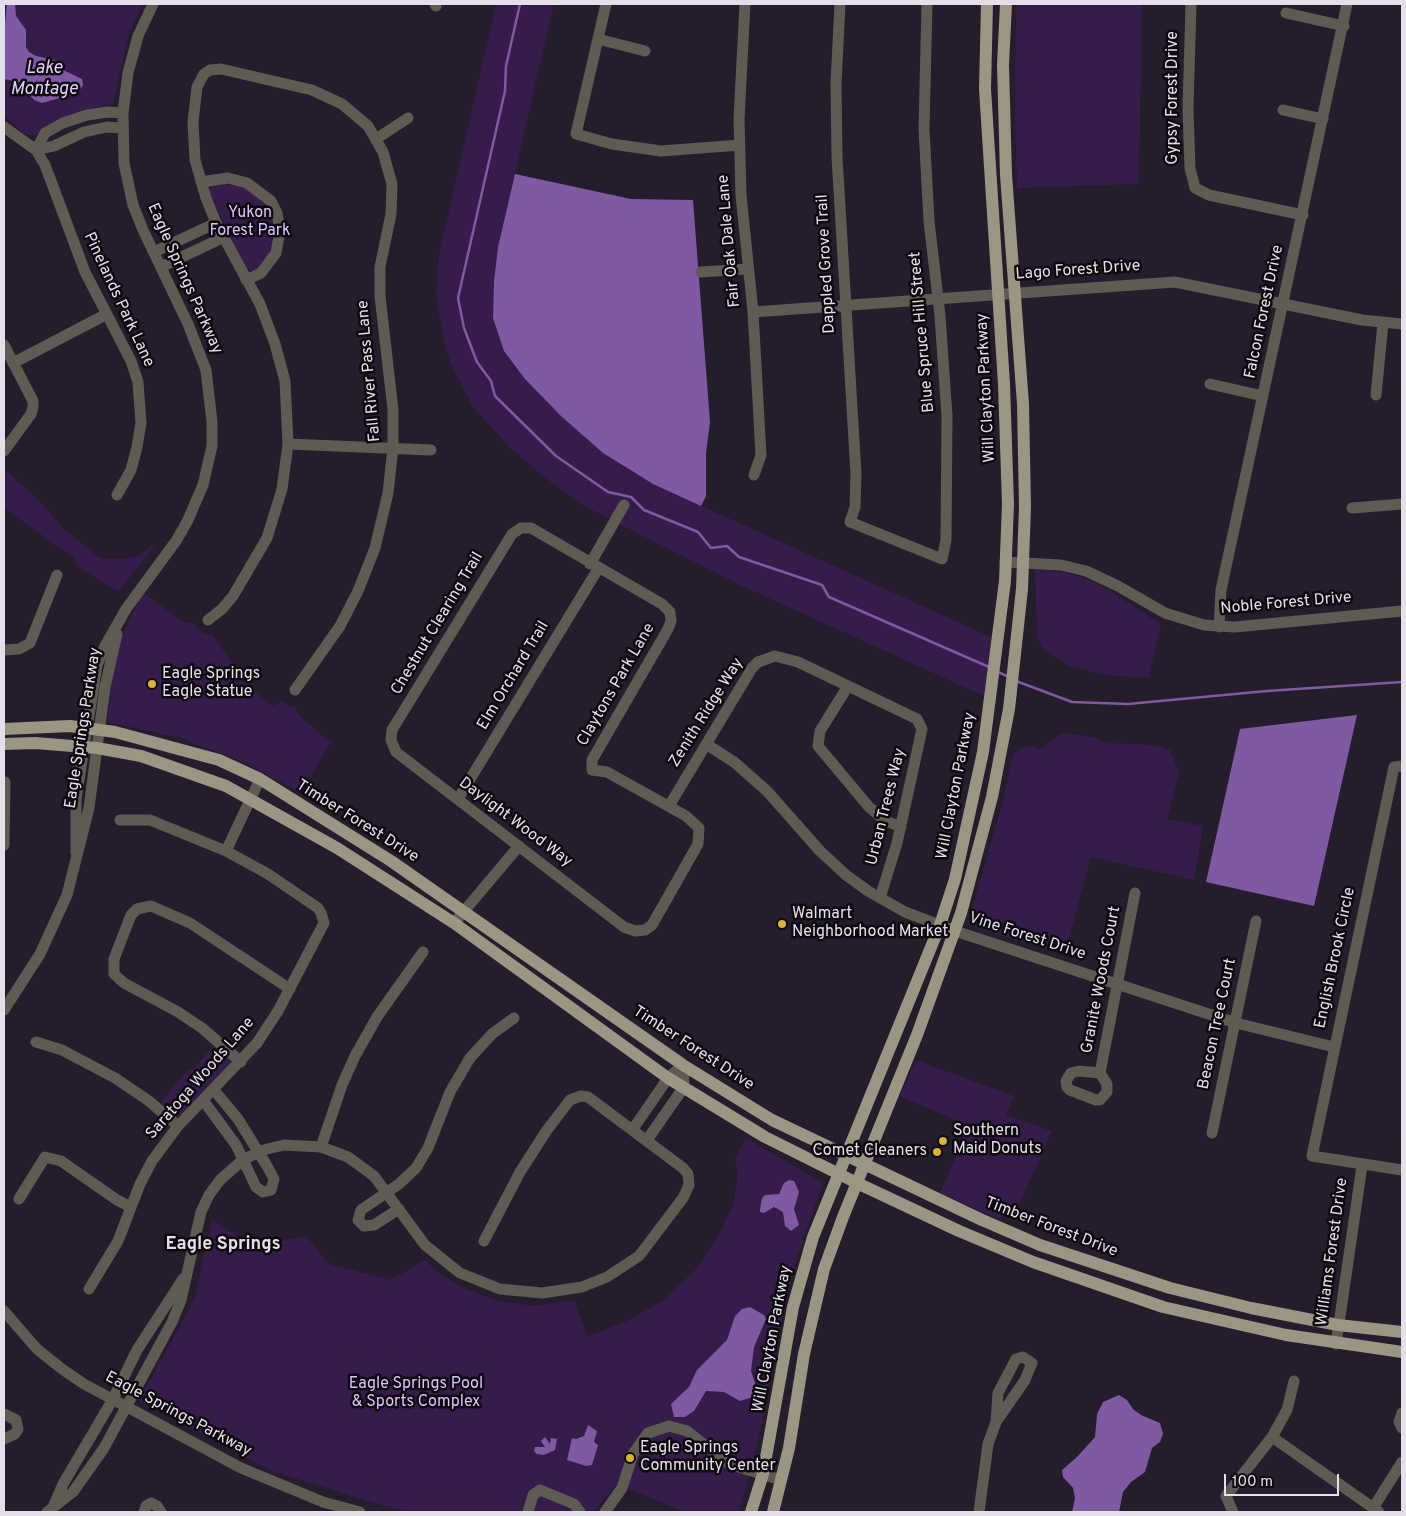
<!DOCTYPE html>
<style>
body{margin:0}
#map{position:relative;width:1406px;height:1516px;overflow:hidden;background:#241d2c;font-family:Overpass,sans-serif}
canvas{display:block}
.frame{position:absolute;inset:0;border:5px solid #e4dfe9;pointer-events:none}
.scale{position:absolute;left:1224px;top:1474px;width:115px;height:22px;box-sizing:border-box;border:2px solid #e4dfe9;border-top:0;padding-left:6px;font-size:15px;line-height:18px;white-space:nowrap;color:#e4dfe9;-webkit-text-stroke:4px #0c090f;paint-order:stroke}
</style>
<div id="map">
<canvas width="1406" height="1516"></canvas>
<div class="frame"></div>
<div class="scale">100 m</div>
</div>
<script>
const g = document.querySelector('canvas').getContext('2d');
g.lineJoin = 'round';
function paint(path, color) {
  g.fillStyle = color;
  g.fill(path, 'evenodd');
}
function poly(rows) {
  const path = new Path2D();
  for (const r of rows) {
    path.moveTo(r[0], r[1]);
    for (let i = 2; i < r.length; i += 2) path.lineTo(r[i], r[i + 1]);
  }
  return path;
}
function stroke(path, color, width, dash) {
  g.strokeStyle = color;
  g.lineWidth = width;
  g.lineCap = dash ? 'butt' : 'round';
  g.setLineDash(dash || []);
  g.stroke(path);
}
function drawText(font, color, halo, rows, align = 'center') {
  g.font = font + ' Overpass,sans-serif';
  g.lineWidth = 5;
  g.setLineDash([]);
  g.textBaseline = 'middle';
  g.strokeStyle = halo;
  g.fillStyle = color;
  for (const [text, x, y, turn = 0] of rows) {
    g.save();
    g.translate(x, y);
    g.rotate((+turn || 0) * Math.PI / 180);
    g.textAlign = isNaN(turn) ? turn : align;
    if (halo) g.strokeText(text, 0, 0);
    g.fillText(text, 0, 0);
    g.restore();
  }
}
const green = poly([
 [4,4,143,4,128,36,113,104,83,110,55,121,35,135,25,134,4,116],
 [496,4,554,4,498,247,494,281,493,318,603,453,653,484,991,637,984,696,740,585,586,507,544,477,510,448,473,407,451,364,444,342,436,297,437,275,439,254],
 [1016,4,1142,4,1139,184,1017,188,1015,124],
 [216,183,246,187,266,203,273,215,276,229,273,250,258,269,250,270,245,265,209,194,211,187],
 [4,472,8,472,42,503,63,528,101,559,134,558,157,543,118,592,77,566,74,558,4,508],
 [1035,569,1064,572,1087,579,1107,589,1161,624,1149,678,1105,675,1069,666,1042,648,1037,635],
 [143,592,183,622,193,623,202,633,212,635,238,670,240,679,272,706,282,701,290,706,295,706,299,715,331,743,300,792,241,761,180,738,107,722,111,685,122,636],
 [1062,733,1091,737,1110,743,1154,745,1170,750,1179,773,1167,819,1203,826,1194,880,1091,857,1066,949,1052,951,982,930,973,926,969,920,1003,801,1010,764,1014,753,1024,747,1033,746,1040,749],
 [214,1045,229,1058,231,1063,183,1114,174,1115,160,1103,187,1070,193,1069],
 [916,1060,1014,1096,1006,1115,1052,1131,1017,1209,1006,1206,1001,1220,940,1193,969,1126,900,1096],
 [746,1138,823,1183,793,1269,757,1446,739,1512,685,1512,617,1484,593,1512,413,1512,384,1506,269,1470,139,1401,195,1298,212,1219,244,1241,258,1245,306,1236,329,1264,390,1280,425,1260,440,1274,466,1289,499,1301,535,1306,575,1300,587,1337,629,1320,665,1299,695,1270,716,1240,733,1205,738,1174,735,1158]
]);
const water = poly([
 [7,4,15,4,16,16,26,30,26,47,29,52,36,56,55,60,63,70,82,79,83,85,78,93,42,103,34,100,18,82,4,79,4,34],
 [515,174,631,199,693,200,710,422,706,453,706,496,701,506,653,484,603,453,561,416,525,379,504,351,493,318,494,281,498,247],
 [1357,715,1314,906,1206,882,1240,729],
 [789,1180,794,1181,799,1192,794,1209,799,1225,791,1231,785,1226,783,1212,774,1207,764,1213,760,1212,760,1209,762,1198,765,1195,779,1194,784,1183],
 [750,1307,764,1315,766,1319,754,1347,751,1371,755,1383,753,1397,740,1401,724,1392,706,1391,694,1411,685,1417,674,1417,671,1404,689,1387,697,1370,727,1340,735,1316,742,1309],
 [1119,1395,1127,1400,1133,1409,1141,1415,1160,1423,1163,1434,1160,1442,1152,1448,1145,1472,1131,1482,1123,1492,1119,1512,1072,1512,1075,1498,1073,1488,1063,1477,1062,1470,1077,1457,1095,1437,1097,1414,1103,1402],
 [588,1425,597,1431,594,1442,598,1445,592,1465,586,1466,567,1460,572,1438,576,1439,584,1436],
 [545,1437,550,1444,551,1438,557,1439,555,1450,544,1455,537,1454,534,1451,535,1447,545,1447,541,1441]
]);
const stream = poly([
 [520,4,506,66,505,91,458,298,464,328,477,362,491,381,495,396,556,456,608,492,631,497,644,510,698,532,711,548,727,546,739,557,822,585,829,597,989,667],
 [998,672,1009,677],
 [1016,681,1072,702,1128,704,1267,691,1402,682]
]);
const minor = poly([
 [435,4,436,6],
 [606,4,576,134,612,144,661,151,740,145],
 [745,4,739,119,741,195,753,312,761,455,754,475],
 [840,4,836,83,837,157,856,474,855,507,850,522,942,559,946,540,947,416,940,316,929,221,924,129,927,4],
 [1191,4,1188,109,1190,168,1195,188,1209,195,1303,215],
 [1286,13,1344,26],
 [598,39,645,51],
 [1283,110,1323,119],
 [4,127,36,150,45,165,85,272,131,361,138,382,141,423,137,447,131,470,117,495],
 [376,139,408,118],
 [36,150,45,133,63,123,87,115,108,112,123,113],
 [36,150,54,146,84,132,107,127,122,128],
 [201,182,228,178,247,183,271,201,277,213,280,231,276,253,261,273,246,280],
 [154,252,216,223],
 [161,267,224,237],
 [701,272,747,269],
 [753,312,1175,282,1362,320,1402,324],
 [4,345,33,401,33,407,31,414,4,451],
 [13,363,107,314],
 [1210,384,1263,396],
 [1376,395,1383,323],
 [288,444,431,450],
 [1352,508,1402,504],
 [521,528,531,528,662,604,670,612,671,621,668,629,592,760,592,770,607,772,686,816,699,828,698,844,652,925,645,930,635,931,624,927,396,752,391,740,392,730,512,534,521,528],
 [1005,562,1061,565,1086,571,1118,586,1165,613,1204,625,1235,627,1402,611],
 [590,564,624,505],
 [208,620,222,609,233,596,267,538,282,489,288,444,285,381,275,344,260,304,216,223,206,198,195,160,193,122,197,87,204,74,210,70,221,69,312,90,342,104,368,126,383,152,392,184,391,214,380,267,380,296,393,410,393,448,388,493,375,548,358,591,340,626,295,690],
 [1219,627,1221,590,1347,4],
 [4,650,19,649,30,643,57,575],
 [848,686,820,731,818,746,869,807,886,821,901,827],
 [706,744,734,762,767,791,820,851,846,875,868,891,905,912,955,931,1236,1023,1334,1047],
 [1402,766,1394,767,1312,1156,1402,1170],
 [458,799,598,569],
 [669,806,752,668,758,662,775,656,798,662,917,719,922,729,897,843,880,898],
 [4,845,5,782],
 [226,851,260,779],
 [76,853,76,799,97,665,105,646,126,609,176,541,187,522,203,485,212,446,212,422,206,370,188,324,143,230,133,205,124,163,123,113,128,73,138,36,153,4],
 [454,923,519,846],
 [4,1010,40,954,67,895,89,808,105,687,117,634],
 [36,1042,62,1050,115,1078,149,1101,178,1126],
 [241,1062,202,1028,178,1012,124,983,114,974,114,959,131,915,137,909,151,906,190,923,290,989],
 [1100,1073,1079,1071,1071,1073,1066,1081,1067,1087,1070,1090,1096,1100,1100,1100,1107,1092,1107,1084,1100,1073,1135,893],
 [203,1100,236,1145,256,1187,263,1192,271,1190,274,1179,267,1166,238,1119,214,1090],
 [633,1129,668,1078,683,1065],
 [1212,1133,1256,921],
 [647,1140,684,1087,683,1065],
 [321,1147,342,1085,355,1056,377,1017,423,952],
 [19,1199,45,1157,61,1161,117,1200,131,1207],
 [399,1209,374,1225,364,1226,358,1220,361,1210,399,1184,416,1168,428,1148,450,1092,470,1058,492,1034,514,1018],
 [89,1289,118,1241,140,1184,152,1161,178,1126,257,1043,278,1011,324,923,321,913,318,908,268,874,226,851,150,820,120,820],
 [4,1311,37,1349,62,1369,84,1384,241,1468,323,1502,360,1512],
 [1336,1344,1362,1166],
 [1402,1413,1399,1422,1402,1428],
 [4,1414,16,1420,18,1429,15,1434,4,1439],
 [1272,1437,1379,1512],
 [54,1505,63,1484,113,1399,137,1350,183,1279],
 [1373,1508,1402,1462],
 [47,1512,73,1492,104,1448,172,1322,181,1300,201,1212,209,1195,220,1180,244,1159,267,1149,284,1145,321,1147,348,1157,374,1176,425,1245,460,1273,500,1289,542,1293,582,1287,607,1277,639,1256,683,1198,689,1185,688,1174,683,1168,588,1097,581,1096,570,1100,547,1130,520,1172,484,1241],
 [144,1512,146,1506,151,1503,157,1506,161,1512],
 [528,1512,533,1495,540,1490,574,1504,580,1512],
 [605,1512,622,1488,633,1454,648,1433,669,1426,687,1431,729,1464,781,1480],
 [979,1512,988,1444,996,1422,1025,1380,1032,1363,1023,1357,1016,1359,998,1393,996,1422],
 [1233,1512,1226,1496,1272,1437,1287,1410,1294,1381]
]);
const major = poly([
 [4,729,70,726,115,732,219,760,260,779,391,861,683,1065,772,1120,982,1220,1040,1245,1170,1288,1251,1308,1338,1325,1402,1332],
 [4,744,35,743,97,748,141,756,226,786,337,848,454,923,668,1078,765,1137,857,1183,959,1231,1033,1262,1163,1307,1286,1335,1402,1352],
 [751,1512,763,1474,793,1307,813,1237,940,925,955,879,983,752,1005,581,1008,504,1004,384,985,89,987,4],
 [773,1512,789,1448,804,1354,824,1269,843,1217,917,1035,961,913,992,797,1009,709,1022,589,1025,507,1023,404,1006,175,1003,65,1006,4]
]);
const markers = [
 [152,684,5,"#d8b434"],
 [782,924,5,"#d8b434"],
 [943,1141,5,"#d8b434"],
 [937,1152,5,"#d8b434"],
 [630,1458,5,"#d8b434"]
];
const streetNames = [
 ["Gypsy Forest Drive",1174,98,-90],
 ["Fair Oak Dale Lane",730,241,-95],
 ["Dappled Grove Trail",827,264,-93],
 ["Lago Forest Drive",1078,271,-4],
 ["Eagle Springs Parkway",184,279,66],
 ["Pinelands Park Lane",118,300,65],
 ["Falcon Forest Drive",1265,312,-78],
 ["Blue Spruce Hill Street",923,332,-95],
 ["Fall River Pass Lane",370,371,-95],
 ["Will Clayton Parkway",987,388,-93],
 ["Noble Forest Drive",1286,604,-5],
 ["Chestnut Clearing Trail",438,624,-59],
 ["Elm Orchard Trail",514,676,-59],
 ["Claytons Park Lane",617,685,-60],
 ["Zenith Ridge Way",707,713,-58],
 ["Eagle Springs Parkway",84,728,-81],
 ["Will Clayton Parkway",957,786,-79],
 ["Urban Trees Way",887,807,-76],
 ["Timber Forest Drive",357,822,32],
 ["Daylight Wood Way",515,823,37],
 ["Vine Forest Drive",1027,937,18],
 ["English Brook Circle",1336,958,-78],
 ["Granite Woods Court",1102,980,-79],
 ["Beacon Tree Court",1218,1024,-78],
 ["Timber Forest Drive",693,1049,33],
 ["Saratoga Woods Lane",201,1079,-49],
 ["Timber Forest Drive",1051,1228,21],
 ["Williams Forest Drive",1333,1252,-82],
 ["Will Clayton Parkway",773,1339,-79],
 ["Eagle Springs Parkway",178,1415,28]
];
const parkNames = [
 ["Yukon",250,214],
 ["Forest Park",250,232],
 ["Eagle Springs Pool",416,1385],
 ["& Sports Complex",416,1403]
];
const poiNames = [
 ["Eagle Springs",162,675],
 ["Eagle Statue",162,693],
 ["Walmart",792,915],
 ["Neighborhood Market",792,933],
 ["Southern",953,1132],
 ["Maid Donuts",953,1150],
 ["Comet Cleaners",927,1152,"right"],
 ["Eagle Springs",640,1449],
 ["Community Center",640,1467]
];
const waterNames = [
 ["Lake",44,69],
 ["Montage",44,90]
];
const neighbourhoodNames = [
 ["Eagle Springs",223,1245]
];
paint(green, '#351c4a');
paint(water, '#8059a3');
stroke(stream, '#8059a3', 2.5);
stroke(minor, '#5e5b53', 11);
stroke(major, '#9b9584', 12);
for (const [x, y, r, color] of markers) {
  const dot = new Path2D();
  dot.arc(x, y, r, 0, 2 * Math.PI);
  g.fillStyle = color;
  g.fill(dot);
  stroke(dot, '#0c090f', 2);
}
drawText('16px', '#e4dfe9', '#0c090f', streetNames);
drawText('16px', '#dfc1fe', '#0c090f', parkNames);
drawText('16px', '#e4dfe9', '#0c090f', poiNames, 'left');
drawText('italic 18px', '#e3cff8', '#0c090f', waterNames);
drawText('bold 18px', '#e4dfe9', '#0c090f', neighbourhoodNames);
</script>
